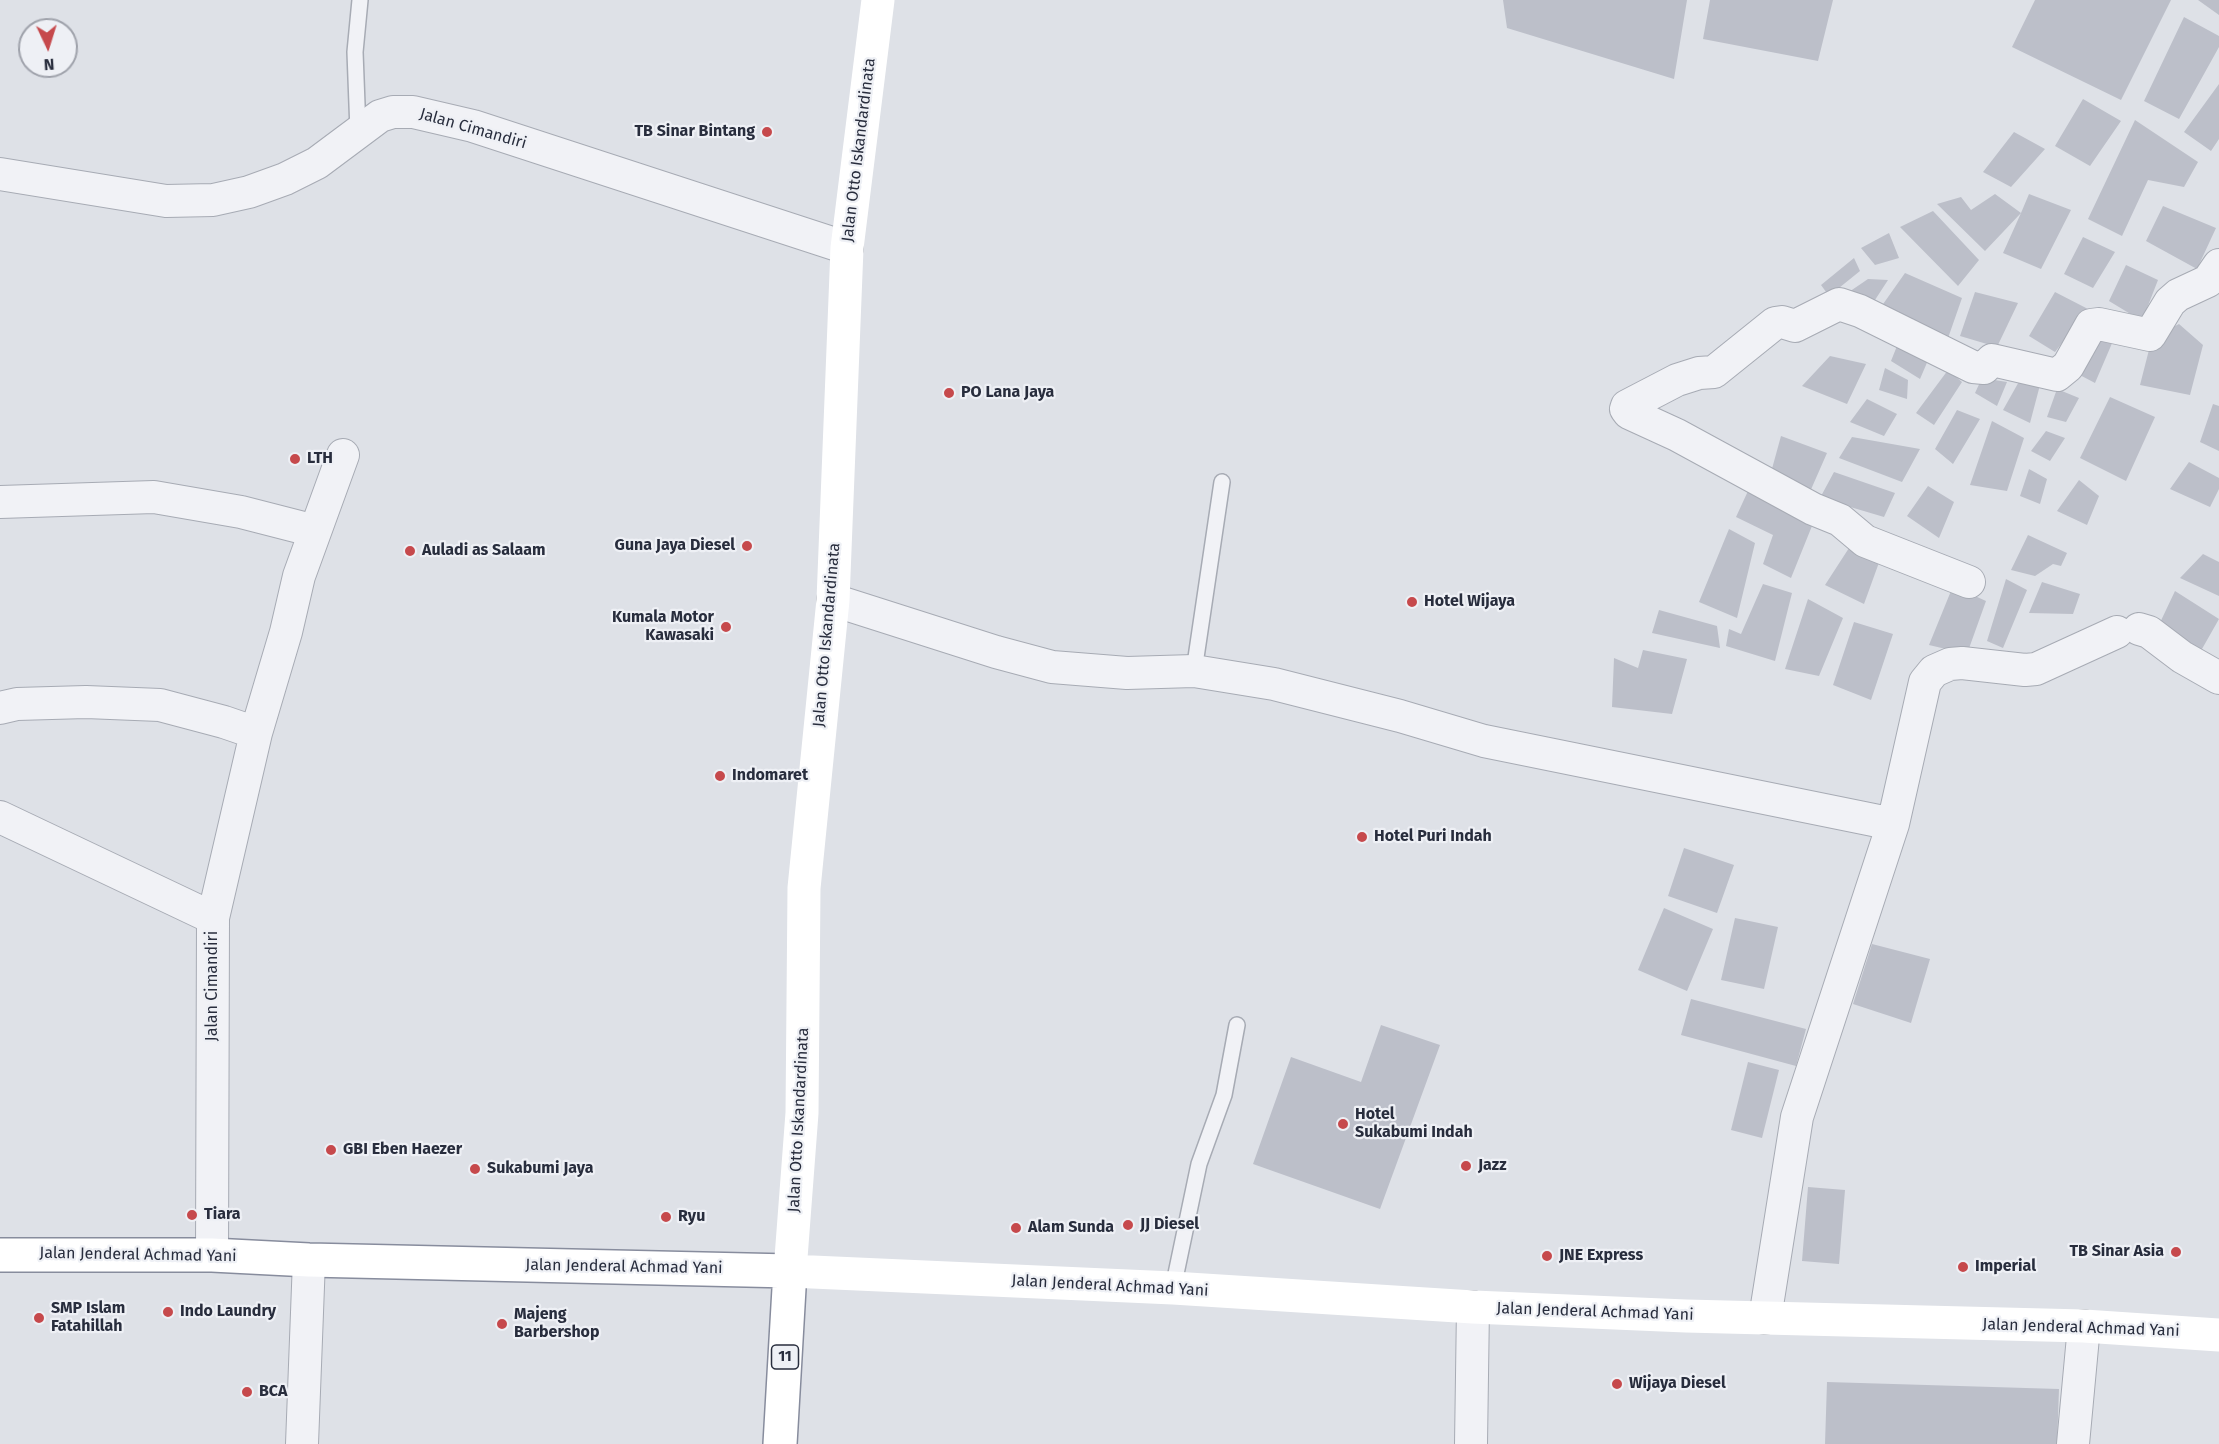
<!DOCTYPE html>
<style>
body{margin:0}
#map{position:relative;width:2219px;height:1444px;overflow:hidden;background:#dee1e7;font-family:"Fira Sans",sans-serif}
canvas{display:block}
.north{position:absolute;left:18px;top:18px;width:60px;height:60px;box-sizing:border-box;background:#eef0f5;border:2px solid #9fa2ab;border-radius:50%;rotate:176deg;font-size:16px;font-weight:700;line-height:24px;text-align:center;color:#282d3d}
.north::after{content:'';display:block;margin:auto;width:21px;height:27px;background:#c6494c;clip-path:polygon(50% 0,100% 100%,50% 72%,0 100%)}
</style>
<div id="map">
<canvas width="2219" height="1444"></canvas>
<div class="north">N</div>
</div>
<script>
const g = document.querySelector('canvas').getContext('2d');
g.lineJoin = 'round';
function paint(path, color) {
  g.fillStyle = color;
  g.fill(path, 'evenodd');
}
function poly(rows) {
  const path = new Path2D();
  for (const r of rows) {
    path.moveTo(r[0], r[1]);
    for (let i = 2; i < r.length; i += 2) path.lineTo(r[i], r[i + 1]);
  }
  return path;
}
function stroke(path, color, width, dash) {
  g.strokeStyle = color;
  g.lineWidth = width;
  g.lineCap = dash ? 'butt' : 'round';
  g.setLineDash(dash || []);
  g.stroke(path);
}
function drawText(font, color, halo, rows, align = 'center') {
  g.font = font + ' "Fira Sans",sans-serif';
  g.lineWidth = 4.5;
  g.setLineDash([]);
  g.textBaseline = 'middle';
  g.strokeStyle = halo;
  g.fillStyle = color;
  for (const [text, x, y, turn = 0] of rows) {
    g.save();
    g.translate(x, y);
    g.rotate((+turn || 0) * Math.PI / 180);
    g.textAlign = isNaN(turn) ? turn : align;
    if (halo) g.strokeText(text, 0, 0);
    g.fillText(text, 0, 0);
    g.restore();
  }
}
const building = poly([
 [1503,0,1687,0,1674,79,1507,28],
 [1710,0,1833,0,1818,61,1703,39],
 [2035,0,2171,0,2121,100,2012,47],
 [2198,0,2219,0,2219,15],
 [2184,17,2219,36,2219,47,2179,119,2144,101],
 [2219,84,2219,139,2211,151,2184,132],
 [2083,99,2121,121,2090,166,2055,146],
 [2135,120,2198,162,2184,187,2148,180,2122,236,2088,219],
 [2014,132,2045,149,2011,187,1983,172],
 [1995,194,2021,213,2029,194,2071,210,2041,269,2003,253,2021,213,1985,251,1937,204,1961,197,1971,210],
 [2163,206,2216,228,2197,269,2146,241],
 [1933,211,1979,260,1958,286,1900,227],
 [1889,233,1899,258,1875,265,1861,248],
 [2083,237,2115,252,2093,288,2064,274],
 [1854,258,1860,271,1829,296,1821,285],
 [2126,265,2158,280,2142,321,2109,301],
 [1905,273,1962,298,1947,341,1881,307],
 [1868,279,1888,280,1873,303,1846,294],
 [1975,292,2018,303,1997,347,1960,336],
 [2055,292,2088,309,2055,352,2029,336],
 [2179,324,2203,345,2190,395,2140,385,2152,338],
 [2094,332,2113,341,2095,383,2076,373],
 [1899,341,1929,358,1920,379,1891,361],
 [1830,356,1866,364,1847,404,1802,386],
 [1885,368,1908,380,1907,399,1879,390],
 [1948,370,1962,382,1934,425,1916,413],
 [1982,378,2007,382,1997,406,1975,393],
 [2021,378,2040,385,2030,423,2003,410],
 [2057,389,2079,398,2066,422,2047,417],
 [2110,397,2155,417,2126,481,2080,458],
 [1867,399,1897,414,1884,436,1850,422],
 [2213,404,2219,406,2219,451,2200,442],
 [1957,410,1980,419,1953,464,1935,449],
 [1992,421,2024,438,2007,491,1970,485],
 [2046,431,2065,438,2050,461,2031,451],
 [1781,436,1827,453,1809,494,1770,476],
 [1852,437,1920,449,1902,482,1839,458],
 [2189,462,2219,478,2219,489,2210,507,2170,489],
 [2029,469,2047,479,2040,504,2020,496],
 [1834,472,1895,493,1884,517,1820,498],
 [2079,480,2099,496,2087,525,2057,511],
 [1928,486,1954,502,1939,538,1907,516],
 [1748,491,1814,521,1791,578,1763,564,1773,535,1736,517],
 [1729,529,1755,543,1737,618,1699,602],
 [2028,535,2067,553,2061,566,2053,564,2035,576,2011,570],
 [1849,548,1881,557,1864,604,1825,585],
 [2203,554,2219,562,2219,596,2180,578],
 [2006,579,2027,590,2003,648,1987,641],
 [2042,582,2080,594,2073,614,2029,613],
 [1763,584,1792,593,1775,661,1726,646,1729,629,1741,634],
 [1953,586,1986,601,1967,654,1929,645],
 [2175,591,2219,619,2198,656,2157,629],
 [1808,599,1843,618,1819,676,1785,669],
 [1659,610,1717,626,1720,648,1652,633],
 [1854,622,1893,634,1871,700,1833,685],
 [1643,650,1687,659,1672,714,1612,707,1614,658,1638,668],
 [1684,848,1734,865,1717,913,1668,896],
 [1664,908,1713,929,1687,991,1638,970],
 [1735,918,1778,927,1764,989,1721,980],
 [1872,944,1930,959,1911,1023,1853,1004],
 [1691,999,1806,1029,1796,1066,1681,1035],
 [1381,1025,1440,1045,1380,1209,1253,1164,1291,1057,1361,1082],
 [1748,1062,1779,1070,1762,1138,1731,1130],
 [1808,1187,1845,1190,1839,1264,1802,1261],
 [1827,1382,2059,1389,2057,1444,1825,1444]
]);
const service = poly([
 [358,131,355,52,360,0],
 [1194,671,1222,482],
 [1173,1288,1199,1164,1224,1095,1237,1025]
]);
const minor = poly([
 [0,174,166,201,213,200,249,192,285,179,317,163,380,116,393,112,413,112,473,126,847,248],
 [0,502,154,497,241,512,315,531],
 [1969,582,1865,541,1840,520,1813,509,1677,435,1629,413,1626,409,1627,406,1677,380,1699,373,1714,372,1775,323,1782,322,1795,326,1839,304,1860,311,1973,367,1984,368,1992,360,2057,375,2068,366,2091,325,2099,324,2150,335,2170,302,2178,295,2208,281,2219,265],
 [833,600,996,652,1052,667,1127,673,1194,671,1274,684,1400,716,1484,741,1893,824],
 [2139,629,2149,632,2182,657,2219,678],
 [0,708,17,704,86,702,160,705,224,722,256,733],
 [0,817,213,918,212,1255],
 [213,918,256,733,286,632,299,576,343,455],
 [1765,1318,1797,1117,1893,824,1925,682,1934,671,1950,664,1962,663,2025,670,2036,669,2117,632],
 [302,1444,309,1260],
 [1471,1444,1473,1307],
 [2073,1444,2084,1326]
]);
const secondary = poly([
 [878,0,847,248,833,600,804,888,802,1113,790,1271,1173,1288,1473,1307,1686,1316,2084,1326,2219,1335]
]);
const trunk = poly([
 [0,1255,212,1255,309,1260,790,1271,780,1444]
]);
const markers = [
 [767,132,6,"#c6494c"],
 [949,393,6,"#c6494c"],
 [295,459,6,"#c6494c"],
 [747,546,6,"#c6494c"],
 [410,551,6,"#c6494c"],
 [1412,602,6,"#c6494c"],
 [726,627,6,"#c6494c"],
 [720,776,6,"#c6494c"],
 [1362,837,6,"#c6494c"],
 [1343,1124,6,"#c6494c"],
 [331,1150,6,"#c6494c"],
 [1466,1166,6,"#c6494c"],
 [475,1169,6,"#c6494c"],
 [192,1215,6,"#c6494c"],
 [666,1217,6,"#c6494c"],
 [1128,1225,6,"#c6494c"],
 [1016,1228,6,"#c6494c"],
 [2176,1252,6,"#c6494c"],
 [1547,1256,6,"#c6494c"],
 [1963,1267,6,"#c6494c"],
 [168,1312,6,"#c6494c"],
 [39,1318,6,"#c6494c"],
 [502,1324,6,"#c6494c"],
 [1617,1384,6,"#c6494c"],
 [247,1392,6,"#c6494c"]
];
const shields = [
 [785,1357,27]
];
const shieldNames = [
 ["11",785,1357]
];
const streetNames = [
 ["Jalan Cimandiri",473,129,16],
 ["Jalan Otto Iskandardinata",859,150,-83],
 ["Jalan Otto Iskandardinata",827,635,-85],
 ["Jalan Cimandiri",213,986,-90],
 ["Jalan Otto Iskandardinata",799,1120,-87],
 ["Jalan Jenderal Achmad Yani",138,1255,1],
 ["Jalan Jenderal Achmad Yani",624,1267,1],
 ["Jalan Jenderal Achmad Yani",1110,1286,3],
 ["Jalan Jenderal Achmad Yani",1595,1312,2],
 ["Jalan Jenderal Achmad Yani",2081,1328,2]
];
const poiNames = [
 ["TB Sinar Bintang",755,132,"right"],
 ["PO Lana Jaya",961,393],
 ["LTH",307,459],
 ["Guna Jaya Diesel",735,546,"right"],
 ["Auladi as Salaam",422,551],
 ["Hotel Wijaya",1424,602],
 ["Kumala Motor",714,618,"right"],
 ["Kawasaki",714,636,"right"],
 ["Indomaret",732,776],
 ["Hotel Puri Indah",1374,837],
 ["Hotel",1355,1115],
 ["Sukabumi Indah",1355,1133],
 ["GBI Eben Haezer",343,1150],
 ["Jazz",1478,1166],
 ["Sukabumi Jaya",487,1169],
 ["Tiara",204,1215],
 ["Ryu",678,1217],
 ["JJ Diesel",1140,1225],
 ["Alam Sunda",1028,1228],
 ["TB Sinar Asia",2164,1252,"right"],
 ["JNE Express",1559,1256],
 ["Imperial",1975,1267],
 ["SMP Islam",51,1309],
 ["Fatahillah",51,1327],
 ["Indo Laundry",180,1312],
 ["Majeng",514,1315],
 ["Barbershop",514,1333],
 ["Wijaya Diesel",1629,1384],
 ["BCA",259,1392]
];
paint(building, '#bcbfc9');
stroke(service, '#a7abb4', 18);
stroke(minor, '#a7abb4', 34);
stroke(trunk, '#878c9d', 36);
stroke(service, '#f1f2f6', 15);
stroke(minor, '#f1f2f6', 32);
stroke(secondary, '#fff', 33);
stroke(trunk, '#fff', 33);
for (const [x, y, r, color] of markers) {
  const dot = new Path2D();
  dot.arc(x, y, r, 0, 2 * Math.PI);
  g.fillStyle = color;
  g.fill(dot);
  stroke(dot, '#eef0f5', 2);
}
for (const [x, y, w] of shields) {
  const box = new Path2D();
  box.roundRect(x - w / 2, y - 12, w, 24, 4.5);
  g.fillStyle = '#eef0f5';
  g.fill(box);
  stroke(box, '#282d3d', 1.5);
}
drawText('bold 15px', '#282d3d', null, shieldNames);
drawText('16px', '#282d3d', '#eef0f5', streetNames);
drawText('bold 16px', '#282d3d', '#eef0f5', poiNames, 'left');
</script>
